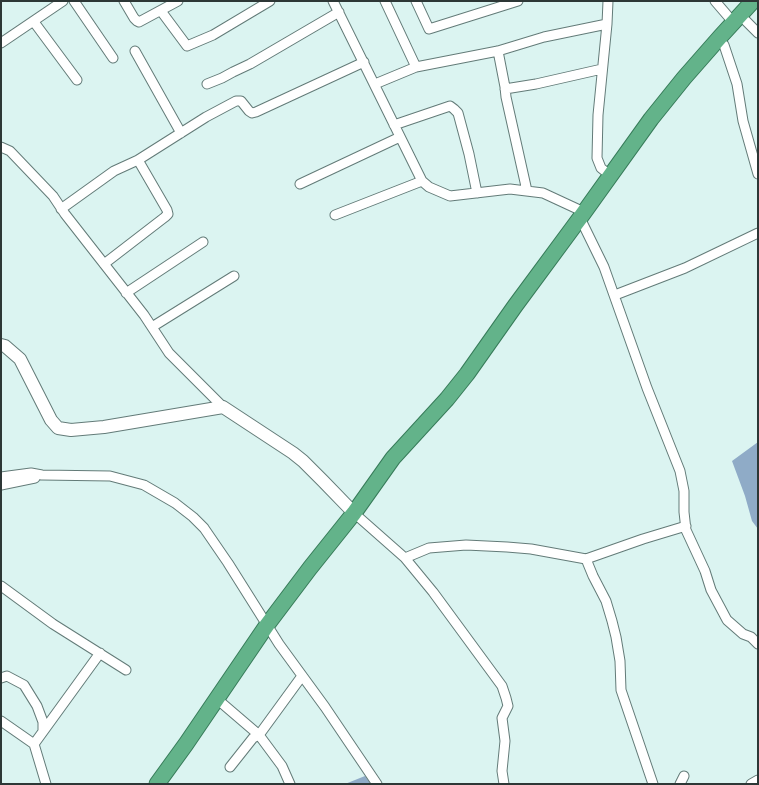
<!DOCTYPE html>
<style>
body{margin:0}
#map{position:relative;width:759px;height:785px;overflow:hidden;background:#dbf4f1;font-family:"Golos Text",sans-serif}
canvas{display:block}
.frame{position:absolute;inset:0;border:2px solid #2d3736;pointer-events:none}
</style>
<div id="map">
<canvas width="759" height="785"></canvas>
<div class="frame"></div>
</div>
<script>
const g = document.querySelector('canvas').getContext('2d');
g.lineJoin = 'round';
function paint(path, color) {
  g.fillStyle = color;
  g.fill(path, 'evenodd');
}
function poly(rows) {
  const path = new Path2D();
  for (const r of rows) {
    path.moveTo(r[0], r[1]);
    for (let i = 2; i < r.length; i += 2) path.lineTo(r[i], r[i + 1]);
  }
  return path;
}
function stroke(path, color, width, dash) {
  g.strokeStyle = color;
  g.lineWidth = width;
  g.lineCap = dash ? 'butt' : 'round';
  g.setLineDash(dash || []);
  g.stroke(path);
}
const water = poly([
 [758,442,758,529,752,521,745,496,732,461],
 [365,776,371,784,345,784]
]);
const minor = poly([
 [74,1,113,58],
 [124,1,134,18,137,21,139,22,178,1],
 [333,1,422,181,429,187,450,196,510,189,543,193,584,212],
 [385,1,416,67],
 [416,1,429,29,518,1],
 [608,1,607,24,598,115,597,158,601,168,611,176],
 [715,1,733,22],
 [161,11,187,46,213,35,270,1],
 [746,21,758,33],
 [34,22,77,80],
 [1,43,63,1],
 [724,45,737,84,743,121,758,174],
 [135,51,181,133],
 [498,51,505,87,506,97,527,191],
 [207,84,222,78,233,72,250,64,339,12],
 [375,84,416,67,498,51,544,37,607,24],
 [505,89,536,84,602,69],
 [394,125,450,106,454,109,458,113,469,154,477,193],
 [1,147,10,151,53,196,65,214,144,315,169,353,223,407],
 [300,184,400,137],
 [61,209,114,171,138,160,206,117,236,101,241,101,249,111,252,113,256,112,364,62],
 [335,215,422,181],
 [580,218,604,267,647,388,680,471,684,491,684,512,686,530,705,571,711,590,727,620,743,634,751,637,758,644],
 [104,264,165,217,168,214,167,210,138,160],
 [126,293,203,242],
 [615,295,685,268,758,233],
 [152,327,234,276],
 [1,477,31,473,42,475,110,476,144,485,175,503,193,517,204,528,228,563,279,644,325,707,377,784],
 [1,485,35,478],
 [354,513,405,558,429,548,466,545,507,547,531,549,586,559,643,539,686,526],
 [405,558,433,592,502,686,506,698,508,706,502,718,505,741,502,771,504,784],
 [586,559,593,576,606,601,612,621,616,637,620,661,621,690,653,784],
 [1,586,53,624,126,670],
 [1,678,7,676,24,685,37,706,43,722,43,731],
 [217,699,259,735,302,676],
 [1,721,34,744,46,784],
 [34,744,100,653],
 [230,767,253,738,259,735,282,766,290,784],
 [680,784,684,776],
 [751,784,758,780]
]);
const tertiary = poly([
 [1,345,5,346,20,359,51,420,58,428,71,430,104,427,223,407,293,453,303,461,323,481,354,513]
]);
const trunk = poly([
 [157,784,186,744,267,625,310,568,354,513,393,458,447,399,467,374,515,306,580,218,651,119,684,78,720,37,753,1]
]);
paint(water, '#8fabc7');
stroke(minor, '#637b78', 11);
stroke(tertiary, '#637b78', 14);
stroke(trunk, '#377b59', 17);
stroke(minor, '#fff', 9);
stroke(tertiary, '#fff', 12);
stroke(trunk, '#63b38a', 15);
</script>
